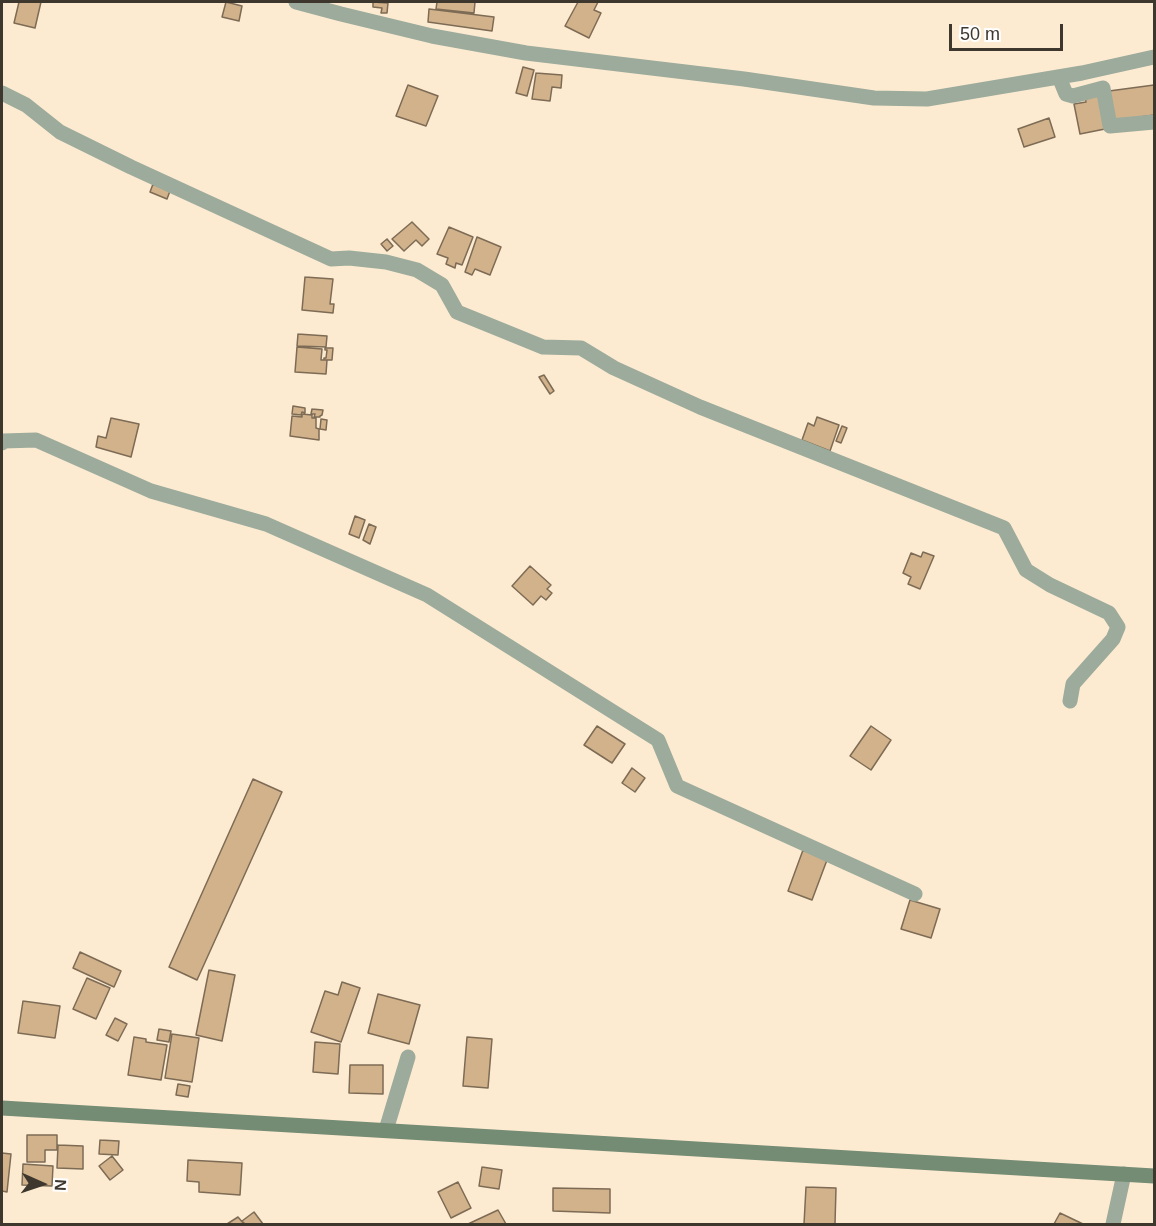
<!DOCTYPE html>
<style>
body{margin:0}
#map{position:relative;width:1156px;height:1226px;overflow:hidden;background:#fdebd1;font-family:Helvetica,sans-serif}
canvas{display:block}
.frame{position:absolute;inset:0;border:3px solid #3e372d;pointer-events:none}
.north{position:absolute;left:12px;top:1154px;width:60px;height:60px;-webkit-text-stroke:4px #fff;paint-order:stroke;rotate:93deg;font-size:16px;font-weight:700;line-height:24px;text-align:center;color:#3e372d}
.north::after{content:'';display:block;margin:auto;width:21px;height:27px;background:#3e372d;clip-path:polygon(50% 0,100% 100%,50% 72%,0 100%)}
.scale{position:absolute;left:949px;top:24px;width:114px;height:27px;box-sizing:border-box;border:3px solid #3e372d;border-top:0;padding-left:8px;font-size:18px;line-height:21px;white-space:nowrap;color:#3e372d;-webkit-text-stroke:4px #fff;paint-order:stroke}
</style>
<div id="map">
<canvas width="1156" height="1226"></canvas>
<div class="frame"></div>
<div class="north">N</div>
<div class="scale">50 m</div>
</div>
<script>
const g = document.querySelector('canvas').getContext('2d');
g.lineJoin = 'round';
function paint(path, color) {
  g.fillStyle = color;
  g.fill(path, 'evenodd');
}
function poly(rows) {
  const path = new Path2D();
  for (const r of rows) {
    path.moveTo(r[0], r[1]);
    for (let i = 2; i < r.length; i += 2) path.lineTo(r[i], r[i + 1]);
  }
  return path;
}
function stroke(path, color, width, dash) {
  g.strokeStyle = color;
  g.lineWidth = width;
  g.lineCap = dash ? 'butt' : 'round';
  g.setLineDash(dash || []);
  g.stroke(path);
}
const building = poly([
 [19,2,41,2,35,28,14,23,19,2],
 [226,2,242,6,239,21,222,17,226,2],
 [373,2,388,3,387,13,381,13,382,8,373,7,373,2],
 [437,2,475,2,474,13,436,9,437,2],
 [578,2,598,2,594,10,601,13,589,38,565,26,578,2],
 [429,9,494,17,492,31,428,22,429,9],
 [523,67,534,70,527,96,516,93,523,67],
 [536,73,562,75,561,88,552,87,550,101,532,99,536,73],
 [408,85,438,96,426,126,396,116,408,85],
 [1154,85,1154,115,1113,121,1109,91,1154,85],
 [1099,93,1105,129,1080,134,1074,104,1086,102,1085,96,1099,93],
 [1049,118,1055,137,1024,147,1018,129,1049,118],
 [153,184,170,191,167,199,150,192,153,184],
 [412,222,429,239,422,246,416,240,404,251,392,239,412,222],
 [449,227,473,237,462,265,456,263,455,268,446,264,448,258,437,254,449,227],
 [477,237,501,247,490,275,475,269,472,275,465,272,477,237],
 [387,239,393,246,387,251,381,244,387,239],
 [305,277,333,279,330,304,334,304,333,313,302,310,305,277],
 [298,334,327,336,326,347,297,346,298,334],
 [297,347,322,349,321,360,327,360,326,374,295,372,297,347],
 [325,348,333,348,332,360,324,360,324,358,326,358,327,350,325,350,325,348],
 [544,375,554,391,550,394,539,377,544,375],
 [293,406,305,408,305,413,302,412,301,415,292,414,293,406],
 [312,409,323,410,322,415,320,416,320,417,314,417,315,414,311,414,312,409],
 [302,414,312,415,312,418,316,418,316,428,319,429,319,440,290,436,292,416,302,417,302,414],
 [817,417,839,425,830,451,802,440,808,423,814,426,817,417],
 [111,418,139,424,131,457,96,447,98,436,106,438,111,418],
 [321,419,327,420,326,430,320,429,321,419],
 [842,426,847,428,841,443,836,441,842,426],
 [355,516,365,520,359,538,349,534,355,516],
 [369,524,376,527,370,544,363,540,369,524],
 [923,552,934,556,920,589,908,584,911,577,903,573,911,553,921,557,923,552],
 [530,566,551,585,547,589,552,593,546,600,541,596,533,605,512,586,530,566],
 [597,726,625,744,612,763,584,745,597,726],
 [871,726,891,740,871,770,850,756,871,726],
 [632,768,645,778,635,792,622,783,632,768],
 [253,779,282,792,197,980,169,967,253,779],
 [803,850,827,860,812,900,788,891,803,850],
 [910,900,940,909,931,938,901,929,910,900],
 [80,952,121,971,114,987,73,968,80,952],
 [209,970,235,975,222,1041,196,1035,209,970],
 [87,978,110,988,96,1019,73,1009,87,978],
 [342,982,360,988,341,1042,311,1032,325,991,338,995,342,982],
 [378,994,420,1005,409,1044,368,1033,378,994],
 [23,1001,60,1006,55,1038,18,1033,23,1001],
 [115,1018,127,1024,118,1041,106,1035,115,1018],
 [159,1029,171,1031,169,1042,157,1040,159,1029],
 [172,1034,199,1038,192,1082,165,1078,172,1034],
 [134,1037,146,1039,146,1042,167,1045,161,1080,128,1075,134,1037],
 [467,1037,492,1039,488,1088,463,1086,467,1037],
 [315,1042,340,1044,338,1074,313,1072,315,1042],
 [350,1065,383,1065,383,1094,349,1093,350,1065],
 [178,1084,190,1086,188,1097,176,1095,178,1084],
 [27,1135,57,1135,57,1150,45,1150,45,1162,27,1162,27,1135],
 [100,1140,119,1141,118,1155,99,1154,100,1140],
 [58,1145,83,1146,83,1169,57,1168,58,1145],
 [2,1153,11,1154,7,1192,2,1191,2,1153],
 [112,1156,123,1170,110,1180,99,1166,112,1156],
 [188,1160,242,1163,240,1195,199,1192,199,1182,187,1181,188,1160],
 [23,1164,53,1166,52,1186,22,1185,23,1164],
 [482,1167,502,1170,499,1189,479,1186,482,1167],
 [458,1182,471,1208,451,1218,438,1192,458,1182],
 [806,1187,836,1188,835,1224,804,1224,806,1187],
 [553,1188,610,1189,610,1213,553,1211,553,1188],
 [498,1210,506,1224,468,1224,498,1210],
 [254,1212,263,1224,245,1224,242,1221,254,1212],
 [1060,1213,1083,1224,1054,1224,1060,1213],
 [238,1217,244,1224,227,1224,238,1217]
]);
const street = poly([
 [296,2,341,14,432,36,526,53,744,79,874,98,927,99,1082,73,1154,57],
 [1059,77,1066,94,1073,96,1103,88,1110,126,1154,122],
 [2,93,26,105,60,132,131,167,331,259,349,258,386,262,417,270,442,285,457,312,543,347,581,348,614,368,700,407,1004,528,1026,570,1050,585,1109,613,1118,627,1113,639,1073,684,1070,701],
 [2,443,3,441,36,440,151,491,266,524,427,595,658,740,677,786,915,894],
 [386,1130,408,1057],
 [1113,1224,1124,1174]
]);
const secondary = poly([
 [2,1108,1154,1176]
]);
paint(building, '#d1b28b');
stroke(building, '#7d6b55', 1.5);
stroke(street, '#9cab9b', 15);
stroke(secondary, '#748b74', 15);
</script>
